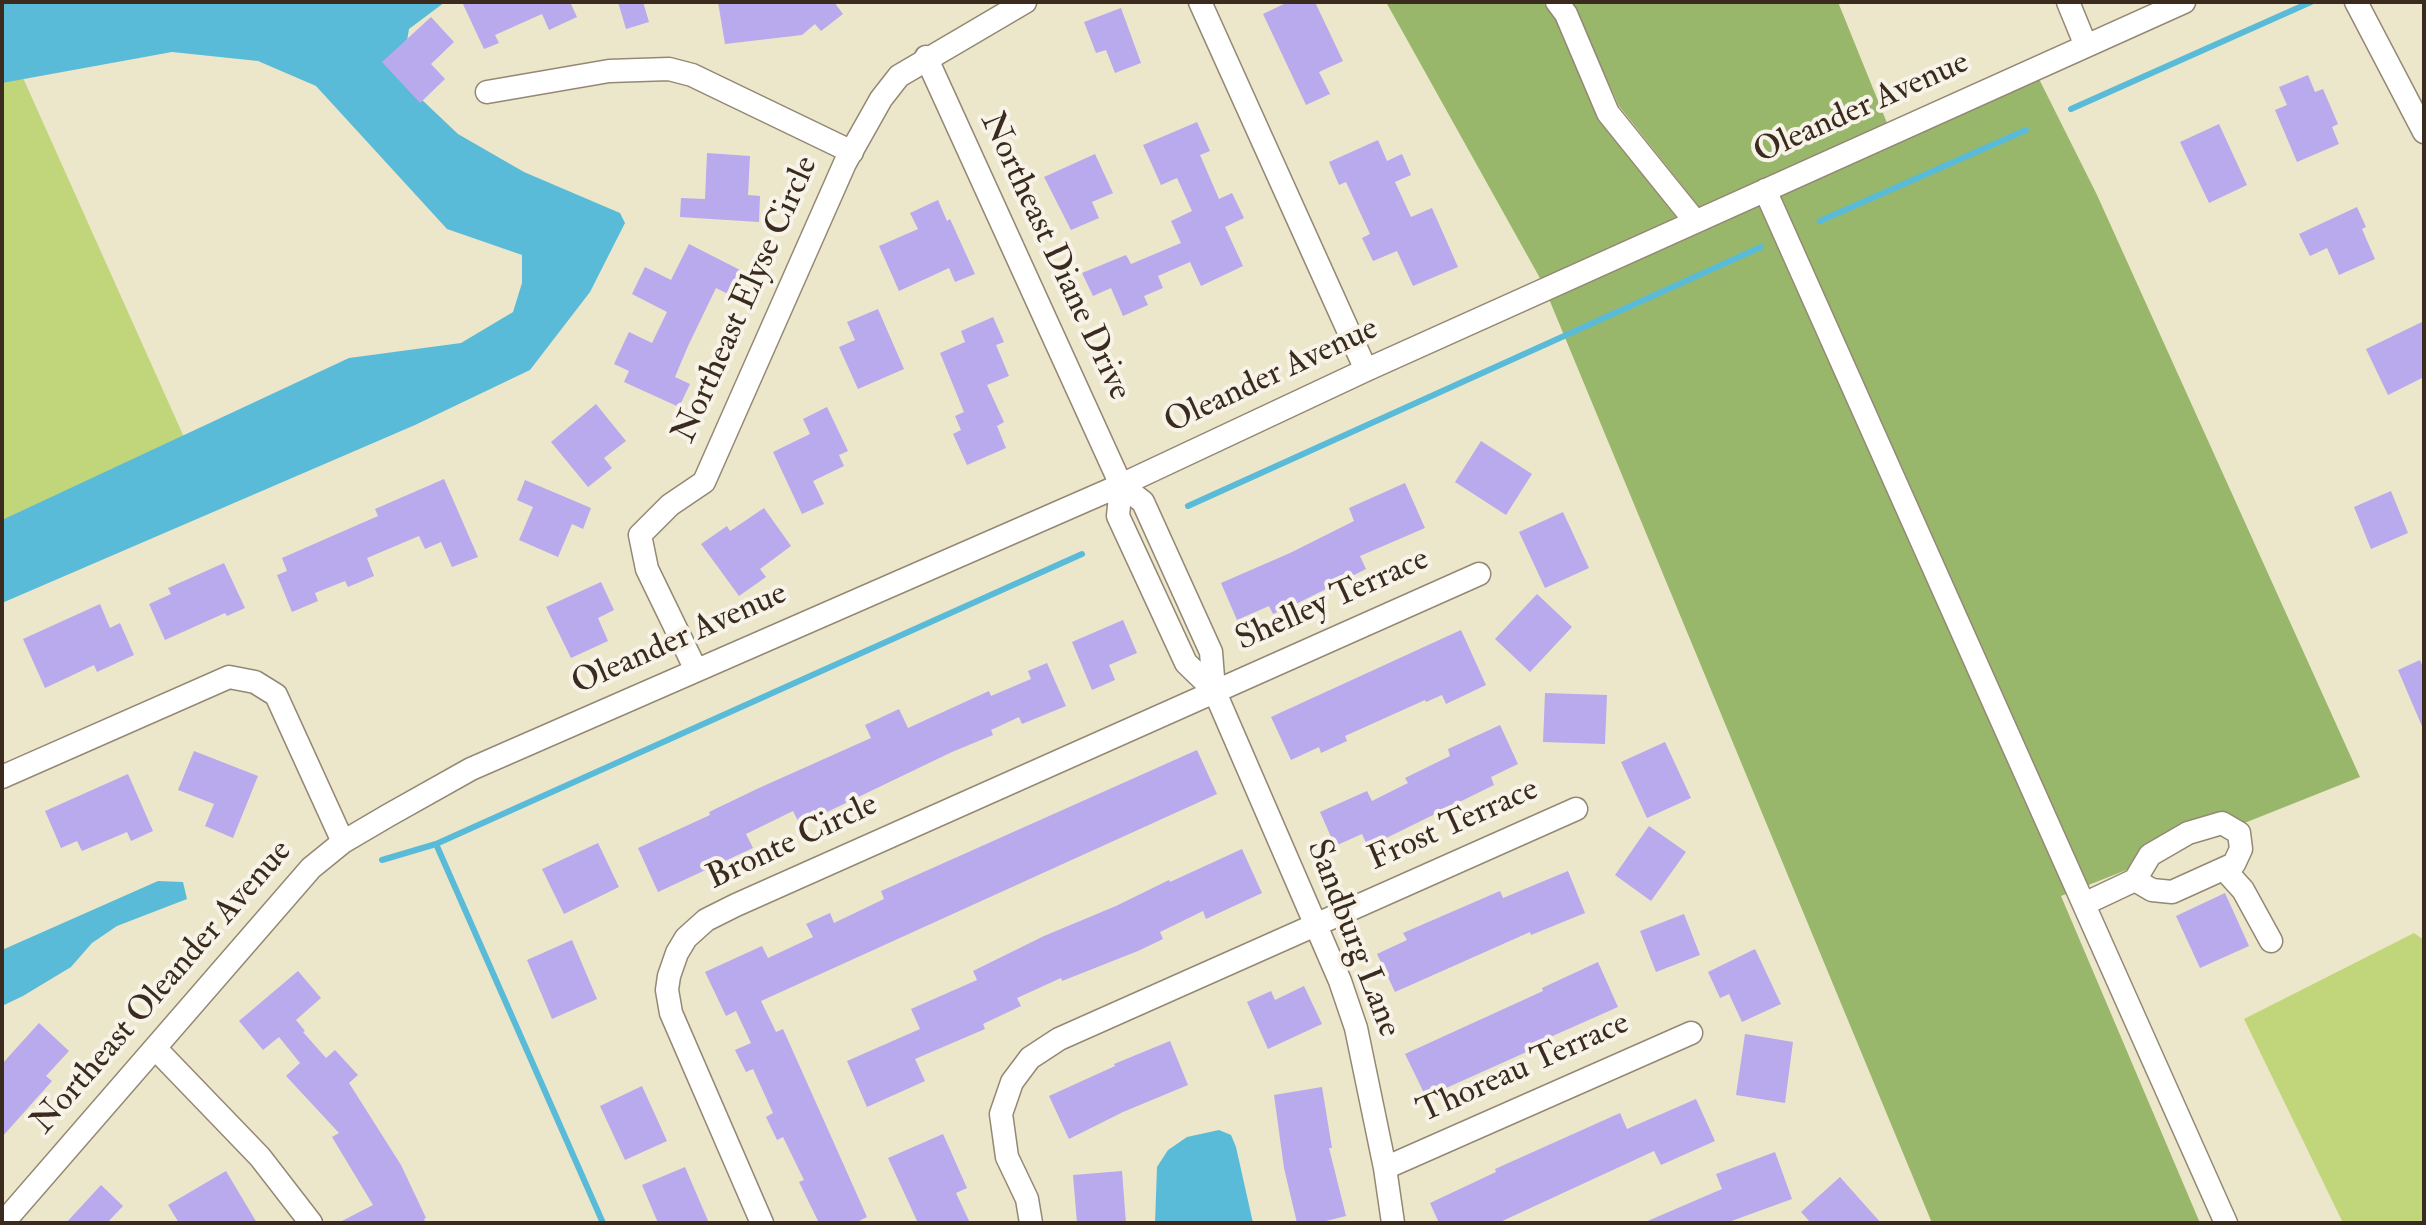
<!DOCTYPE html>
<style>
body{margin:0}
#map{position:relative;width:2426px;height:1225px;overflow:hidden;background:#ece7cb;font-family:"IM FELL Double Pica",serif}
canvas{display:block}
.frame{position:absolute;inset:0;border:4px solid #3b2a1e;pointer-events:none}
</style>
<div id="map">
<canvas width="2426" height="1225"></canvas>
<div class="frame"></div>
</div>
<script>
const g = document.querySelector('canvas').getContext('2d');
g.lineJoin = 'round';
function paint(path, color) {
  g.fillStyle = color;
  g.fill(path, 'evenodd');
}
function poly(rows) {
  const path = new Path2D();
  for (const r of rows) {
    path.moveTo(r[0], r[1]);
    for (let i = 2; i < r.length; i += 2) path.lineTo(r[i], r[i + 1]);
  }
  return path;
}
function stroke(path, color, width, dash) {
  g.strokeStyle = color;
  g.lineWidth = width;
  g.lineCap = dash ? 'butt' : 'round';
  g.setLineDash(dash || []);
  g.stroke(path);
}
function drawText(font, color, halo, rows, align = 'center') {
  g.font = font + ' "IM FELL Double Pica",serif';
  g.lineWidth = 8;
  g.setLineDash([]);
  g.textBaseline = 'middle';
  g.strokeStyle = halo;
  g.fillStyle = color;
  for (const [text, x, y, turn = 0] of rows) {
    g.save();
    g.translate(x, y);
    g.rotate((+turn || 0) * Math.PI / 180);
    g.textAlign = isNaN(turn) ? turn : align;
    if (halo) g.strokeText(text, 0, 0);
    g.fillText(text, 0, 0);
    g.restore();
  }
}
const green = poly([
 [2,31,188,446,2,525],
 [2414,933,2424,940,2424,1223,2343,1223,2244,1019]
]);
const forest = poly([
 [1386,2,1543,2,1556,20,1599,119,1677,218,1541,280],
 [1572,2,1838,2,1887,123,1700,208,1619,106],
 [2039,79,2097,195,2360,777,2061,896,2200,1223,1932,1223,1549,299]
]);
const water = poly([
 [2,2,445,2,409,29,404,59,419,97,458,134,524,172,620,213,625,223,590,292,530,370,415,425,2,603,2,520,349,358,461,343,513,312,522,283,522,255,447,229,316,86,258,61,172,52,2,83],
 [158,881,183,882,187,899,117,926,92,943,71,967,23,996,2,1006,2,950],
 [1219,1130,1231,1135,1236,1147,1253,1223,1155,1223,1157,1167,1168,1150,1187,1137]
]);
const stream = poly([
 [2071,109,2311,2],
 [1820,221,2026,130],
 [1188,506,1761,247],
 [436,844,603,1223],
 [382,860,436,844,1082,554]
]);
const building = poly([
 [462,2,570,2,577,17,549,30,542,14,495,35,499,43,484,49],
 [618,2,643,2,649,22,626,29],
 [718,2,834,2,843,14,821,31,815,24,802,35,725,44],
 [1288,2,1315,2,1343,61,1319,72,1330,94,1306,105,1263,14],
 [1121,8,1141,63,1115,73,1106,50,1096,53,1084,22],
 [431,17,454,42,431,64,445,79,420,103,382,62],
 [2308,75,2315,92,2323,89,2338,124,2332,127,2339,144,2297,162,2275,110,2287,105,2279,87],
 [1197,122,1210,151,1200,155,1219,199,1232,193,1244,218,1225,227,1243,266,1201,286,1190,262,1158,276,1163,288,1144,296,1148,305,1123,316,1111,288,1093,296,1082,273,1126,255,1131,264,1181,243,1171,221,1192,211,1177,178,1161,185,1143,145],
 [2219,124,2247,185,2209,203,2180,142],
 [1378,140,1387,161,1402,154,1411,175,1395,182,1411,217,1432,208,1458,267,1413,286,1397,251,1373,261,1362,238,1370,234,1346,182,1339,185,1329,162],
 [707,153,750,156,748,195,760,196,759,222,680,217,681,198,705,199],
 [1095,154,1113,193,1092,202,1099,218,1071,230,1044,177],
 [938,200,947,221,950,219,975,274,955,282,949,268,899,291,879,246,918,229,910,213],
 [2357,207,2366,227,2362,229,2375,259,2339,275,2327,248,2310,256,2299,234],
 [689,244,742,271,730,295,716,288,688,346,675,377,690,384,679,407,624,382,629,371,614,364,629,332,652,343,667,312,632,294,645,267,671,280],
 [878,309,904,369,858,389,839,347,855,340,847,322],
 [993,317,1004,342,996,345,1009,376,987,385,1004,422,997,426,1006,448,967,465,953,434,961,430,955,416,964,412,940,353,965,342,961,331],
 [2424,321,2424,377,2388,395,2366,349],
 [596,404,626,441,604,458,612,468,588,487,551,442],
 [827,407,848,451,839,455,844,466,813,481,824,504,802,514,773,452,810,434,803,419],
 [1481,441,1532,474,1506,515,1455,482],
 [444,479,478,557,452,567,441,542,425,549,419,536,367,558,374,576,348,587,345,581,315,593,318,601,292,612,277,575,287,571,282,558,378,516,375,509],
 [525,480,591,508,583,529,572,524,558,557,519,540,533,507,517,500],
 [1405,483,1425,528,1360,556,1366,569,1296,604,1273,614,1269,606,1237,620,1221,583,1290,553,1354,521,1349,508],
 [2391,491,2408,533,2371,549,2354,507],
 [764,508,791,546,760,569,766,577,739,596,701,544,727,526,730,531],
 [1563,512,1589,568,1545,588,1519,532],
 [224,563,245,608,227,616,225,613,165,640,149,604,171,594,168,588],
 [601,582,614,610,598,618,608,641,571,658,546,607],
 [1537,594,1572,627,1530,672,1495,639],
 [100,604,110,628,120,623,134,655,97,672,94,665,45,688,23,639],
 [1123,620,1137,653,1109,665,1115,680,1092,690,1072,642],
 [1461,630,1486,685,1446,704,1442,695,1426,702,1425,700,1345,736,1347,741,1321,753,1319,747,1291,760,1271,717],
 [2420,660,2424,670,2424,731,2398,670],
 [1047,663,1066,706,1022,724,1019,717,991,730,993,735,952,752,800,825,793,811,746,834,753,848,658,892,638,848,710,815,709,812,759,788,871,738,865,725,899,709,908,728,989,691,991,696,1031,679,1028,671],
 [1545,693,1607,695,1605,744,1543,742],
 [1500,725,1518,764,1491,777,1494,785,1368,847,1362,834,1335,846,1320,812,1367,791,1372,801,1408,783,1405,778,1450,756,1448,749],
 [1665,742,1691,798,1647,818,1621,762],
 [1197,750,1217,794,761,1001,776,1032,783,1029,867,1217,855,1223,819,1223,799,1182,804,1180,783,1137,777,1140,766,1117,773,1113,753,1069,746,1072,735,1050,751,1043,736,1011,726,1016,705,972,762,946,768,958,813,937,806,924,830,913,834,923,884,899,881,891],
 [194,751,258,776,233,838,205,826,214,804,178,790],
 [128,774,153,831,131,841,127,832,82,851,77,841,61,848,45,811],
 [1649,826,1686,852,1651,901,1615,875],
 [598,843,619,887,564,914,542,869],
 [1242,849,1262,893,1206,919,1203,911,1160,932,1163,939,1138,951,1062,981,1061,978,1017,998,1021,1006,983,1024,985,1029,915,1059,925,1081,867,1107,847,1061,920,1029,911,1009,977,980,973,971,1044,936,1116,906,1169,880,1170,882],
 [1568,871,1585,913,1531,935,1530,932,1395,992,1377,954,1407,940,1403,933,1500,891,1503,898],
 [2225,893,2249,946,2200,968,2176,916],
 [1684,914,1700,955,1656,972,1640,931],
 [572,940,597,999,552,1019,527,960],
 [1755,949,1781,1004,1742,1022,1729,994,1720,998,1708,972],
 [1598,962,1618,1007,1530,1046,1531,1050,1426,1097,1405,1054,1543,991,1542,988],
 [298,971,321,998,296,1020,305,1031,303,1032,326,1058,335,1050,358,1075,349,1083,401,1165,426,1218,424,1219,426,1223,338,1223,373,1205,332,1137,339,1133,286,1076,300,1063,279,1037,263,1050,239,1021],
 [1304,986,1322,1024,1268,1049,1247,1002,1271,991,1275,1000],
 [39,1023,69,1051,46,1076,52,1081,2,1137,2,1064],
 [1745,1034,1793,1042,1785,1103,1736,1095],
 [1170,1041,1188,1085,1123,1112,1069,1139,1049,1096,1115,1066,1114,1064],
 [642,1086,667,1141,625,1160,600,1106],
 [1322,1087,1332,1148,1329,1148,1346,1216,1318,1223,1297,1223,1284,1168,1274,1095],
 [1696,1099,1715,1141,1661,1165,1654,1151,1498,1223,1439,1223,1430,1203,1496,1172,1495,1169,1620,1113,1627,1129],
 [943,1134,967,1188,956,1193,970,1223,918,1223,888,1158],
 [1775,1152,1792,1199,1726,1223,1643,1223,1722,1189,1716,1174],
 [685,1167,709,1223,658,1223,642,1185],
 [226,1171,257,1223,179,1223,168,1205],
 [1122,1171,1126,1223,1077,1223,1073,1175],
 [1840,1177,1881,1223,1811,1223,1801,1212],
 [101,1185,123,1206,107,1223,66,1223]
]);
const minor = poly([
 [1200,2,1366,370],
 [1557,2,1566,14,1608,113,1695,221],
 [2068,2,2086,46],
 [2356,2,2424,132],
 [926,57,1121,485,1143,502,1211,652,1214,690,1340,981,1356,1028,1385,1168,1393,1223],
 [487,92,609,71,669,69,692,75,852,152],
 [1765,190,2226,1223],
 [1121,485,1118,516,1186,663,1214,690],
 [696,670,647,569,640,535,670,505,704,482,845,163,881,99,899,76,1025,2],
 [2,777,229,677,255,682,276,695,343,842],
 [2224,869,2243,890,2271,941],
 [2084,904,2135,880,2152,890,2172,892,2234,864,2241,849,2239,833,2222,823,2188,833,2150,855,2135,880],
 [155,1048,260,1157,311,1223],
 [1385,1168,1691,1033],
 [3,1223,311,868,343,842,389,815,471,769,1121,485,1366,370,2184,2],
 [762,1223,671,1013,667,990,669,976,677,953,686,938,706,920,736,905,1479,574],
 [1031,1223,1027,1199,1007,1157,1001,1114,1012,1082,1030,1058,1059,1039,1576,809]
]);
const streetNames = [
 ["Oleander Avenue",1862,109,-24],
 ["Northeast Diane Drive",1054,257,65],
 ["Northeast Elyse Circle",747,300,-66],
 ["Oleander Avenue",1272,377,-25],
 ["Shelley Terrace",1333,601,-24],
 ["Oleander Avenue",680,640,-24],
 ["Frost Terrace",1454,826,-24],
 ["Bronte Circle",793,843,-25],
 ["Sandburg Lane",1352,939,69],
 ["Northeast Oleander Avenue",163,988,-49],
 ["Thoreau Terrace",1524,1069,-24]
];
paint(green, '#c1d67a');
paint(forest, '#98b76a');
paint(water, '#5abbd9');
stroke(stream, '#5abbd9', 6);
paint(building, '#b9a9ed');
stroke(minor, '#948874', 25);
stroke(minor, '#fff', 22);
drawText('34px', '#3b2a1e', '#f7f3e8', streetNames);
</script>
